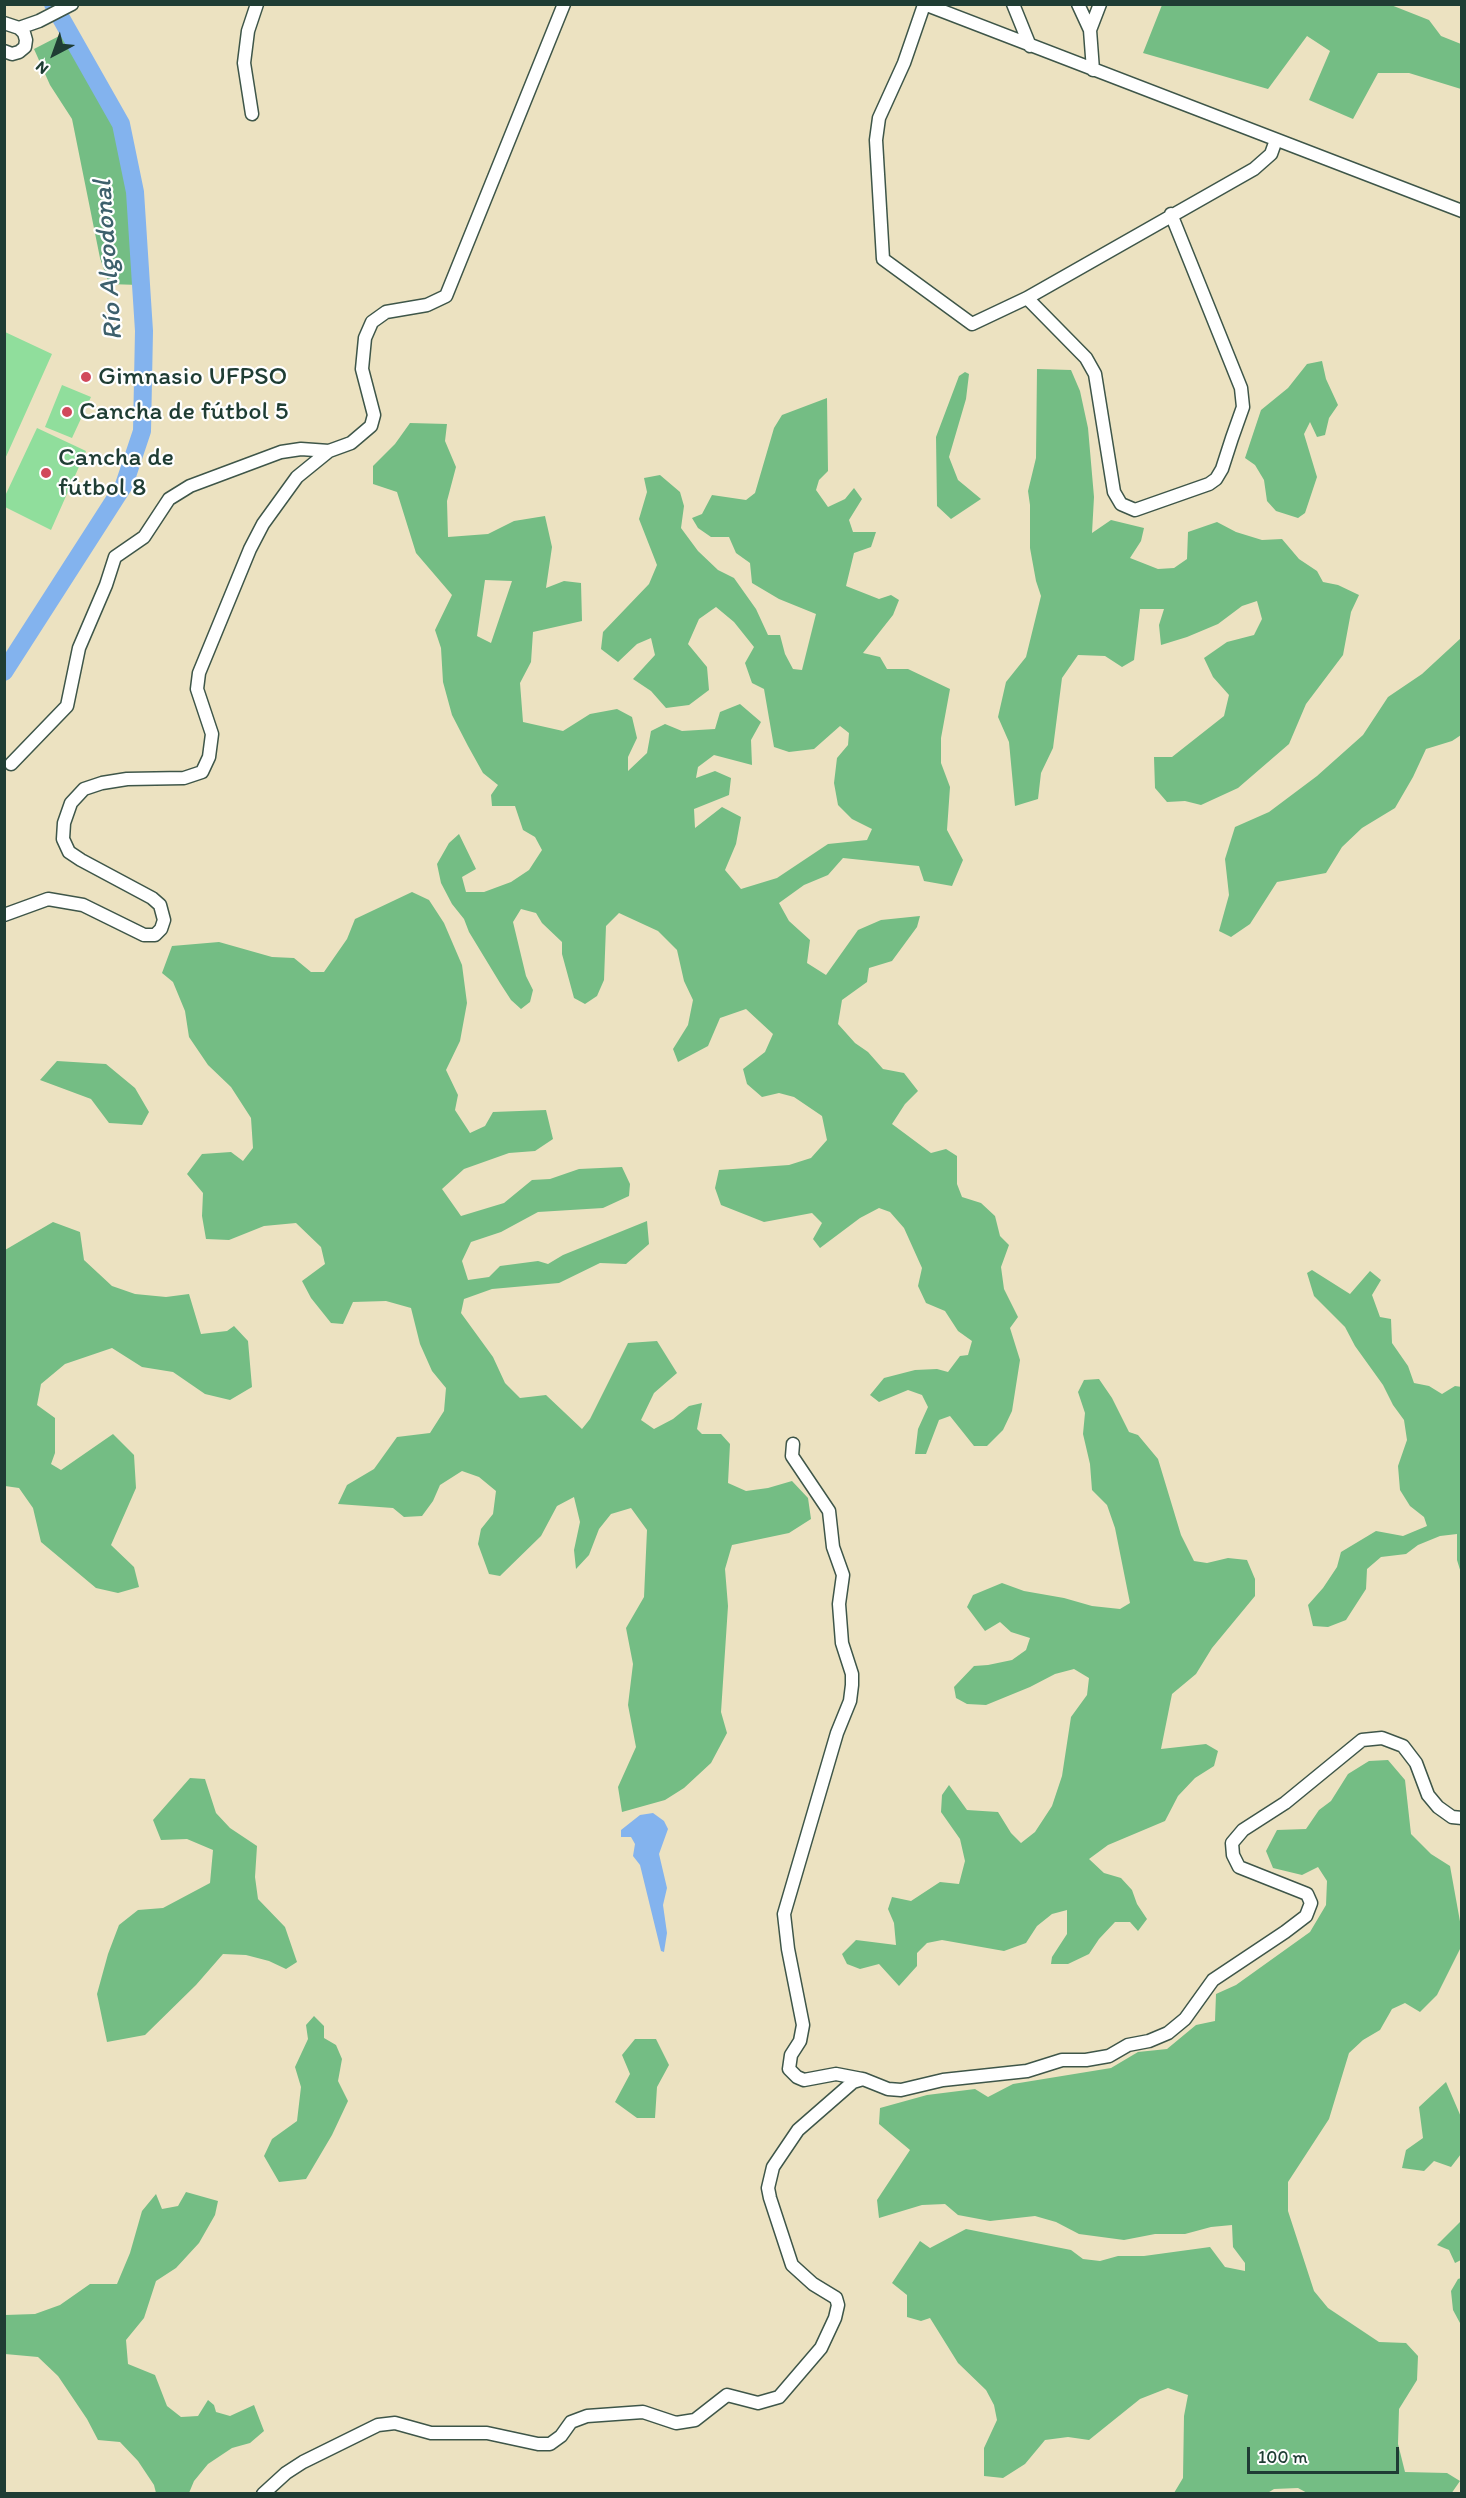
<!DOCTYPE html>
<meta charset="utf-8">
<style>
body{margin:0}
#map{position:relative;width:1466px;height:2498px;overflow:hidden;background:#ece2c1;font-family:Itim,sans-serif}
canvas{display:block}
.frame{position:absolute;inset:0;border:6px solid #1f3d34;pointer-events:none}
.north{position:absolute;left:24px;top:24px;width:60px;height:60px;-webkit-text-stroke:4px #fff;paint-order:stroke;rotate:221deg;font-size:16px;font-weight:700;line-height:24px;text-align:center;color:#1f3d34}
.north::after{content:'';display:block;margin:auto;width:21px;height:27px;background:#1f3d34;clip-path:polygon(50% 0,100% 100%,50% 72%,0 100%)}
.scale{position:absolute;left:1247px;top:2447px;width:152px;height:27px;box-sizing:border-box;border:3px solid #1f3d34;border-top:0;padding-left:8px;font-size:18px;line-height:21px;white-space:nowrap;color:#1f3d34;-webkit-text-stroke:4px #fff;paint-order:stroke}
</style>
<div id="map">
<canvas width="1466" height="2498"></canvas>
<div class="frame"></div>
<div class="north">N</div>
<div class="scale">100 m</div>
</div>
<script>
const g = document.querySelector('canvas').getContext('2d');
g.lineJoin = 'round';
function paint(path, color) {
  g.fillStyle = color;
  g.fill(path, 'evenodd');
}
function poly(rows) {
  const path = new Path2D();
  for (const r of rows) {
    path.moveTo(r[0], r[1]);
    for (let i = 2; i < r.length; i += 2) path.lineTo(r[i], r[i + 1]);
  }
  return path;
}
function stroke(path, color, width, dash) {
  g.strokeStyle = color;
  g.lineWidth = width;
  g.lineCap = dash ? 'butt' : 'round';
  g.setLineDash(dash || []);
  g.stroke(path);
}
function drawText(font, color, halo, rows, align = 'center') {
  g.font = font + ' Itim,sans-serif';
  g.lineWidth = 4.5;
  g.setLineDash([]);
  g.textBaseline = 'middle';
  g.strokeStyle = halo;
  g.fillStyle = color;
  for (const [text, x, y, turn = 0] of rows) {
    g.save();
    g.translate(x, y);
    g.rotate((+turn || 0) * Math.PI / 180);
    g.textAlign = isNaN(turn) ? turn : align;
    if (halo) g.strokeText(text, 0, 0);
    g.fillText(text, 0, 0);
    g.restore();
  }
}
const green = poly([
 [5,332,52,354,5,459],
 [62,385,91,397,72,438,45,427],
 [37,428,86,451,51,530,5,507,5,496]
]);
const forest = poly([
 [1162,5,1391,5,1429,20,1441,36,1461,44,1461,89,1409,73,1378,73,1353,119,1309,100,1330,51,1307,36,1268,89,1143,53],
 [65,33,119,124,133,194,139,285,109,284,100,258,72,119,50,85,34,49],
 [1322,361,1326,379,1338,405,1329,418,1325,435,1317,437,1310,422,1304,434,1317,477,1305,513,1298,518,1276,511,1267,501,1264,480,1255,465,1245,458,1261,410,1288,388,1307,364],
 [1037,369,1071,370,1080,391,1088,428,1094,497,1092,533,1111,520,1144,528,1141,541,1130,558,1158,569,1174,568,1187,559,1188,532,1217,522,1236,532,1262,540,1282,539,1299,559,1317,571,1323,582,1338,585,1359,595,1351,612,1343,655,1306,704,1289,744,1238,788,1201,805,1185,801,1167,802,1155,788,1154,757,1172,757,1224,716,1229,695,1213,677,1204,658,1227,642,1254,635,1262,619,1257,601,1242,606,1218,624,1187,637,1161,645,1159,625,1164,609,1140,609,1134,660,1122,667,1105,656,1078,655,1062,678,1053,748,1041,773,1038,799,1015,806,1009,742,998,717,1006,682,1026,657,1041,596,1036,581,1030,548,1030,505,1028,491,1036,458],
 [965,372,969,374,966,399,949,457,958,480,981,499,951,519,937,506,936,437,959,376],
 [827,398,828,471,819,480,816,490,828,507,845,499,854,488,862,499,849,520,853,532,876,532,871,547,854,553,846,586,879,599,891,595,899,600,893,615,863,653,880,657,887,669,908,669,950,689,941,738,941,763,950,787,947,830,963,860,952,886,924,881,919,866,843,858,828,875,804,885,779,903,789,921,810,940,807,963,826,975,858,930,881,920,920,916,917,927,892,961,869,968,867,982,842,1000,838,1024,855,1043,868,1052,883,1069,904,1073,918,1091,905,1104,892,1124,931,1153,946,1149,957,1156,957,1184,962,1197,981,1203,995,1216,1000,1236,1009,1245,1001,1267,1004,1289,1018,1317,1010,1328,1020,1360,1012,1411,1003,1430,987,1446,974,1446,950,1416,939,1420,926,1454,915,1454,918,1429,928,1407,922,1395,908,1390,879,1402,870,1395,884,1378,915,1370,937,1369,948,1372,960,1356,968,1355,972,1341,958,1331,945,1311,926,1303,918,1286,922,1268,904,1228,890,1212,879,1208,860,1218,820,1248,813,1239,822,1223,812,1213,764,1222,721,1205,715,1188,719,1170,789,1165,811,1158,827,1140,822,1116,794,1097,779,1093,762,1097,747,1084,743,1069,765,1052,773,1034,746,1009,720,1018,708,1046,678,1062,673,1049,688,1025,693,1000,684,981,677,950,658,931,619,913,606,926,604,980,597,996,585,1004,574,998,562,954,562,942,542,923,536,913,521,909,513,922,526,976,533,990,530,1002,521,1009,511,1000,500,983,469,932,464,919,452,904,441,883,437,864,449,843,459,834,476,869,462,877,466,892,484,892,511,882,529,870,542,850,535,837,523,830,515,806,492,806,491,795,498,785,483,773,468,746,452,715,443,682,441,648,435,630,452,595,416,553,397,492,373,484,373,466,395,444,410,423,447,424,445,441,456,467,447,501,448,537,488,534,514,521,545,516,552,547,546,588,564,581,581,583,582,621,533,632,531,662,520,683,523,722,563,731,590,714,617,709,632,717,637,738,628,757,628,771,647,753,651,731,665,724,682,731,715,729,720,712,740,704,761,722,751,740,752,765,714,755,698,767,696,778,715,771,731,778,729,795,694,809,695,828,722,807,741,817,736,844,725,870,741,889,777,878,828,844,867,840,872,829,852,819,838,805,834,783,837,758,848,745,849,733,840,726,814,749,789,752,774,747,764,689,752,683,745,663,754,647,734,622,716,607,699,619,688,644,707,667,709,690,689,705,666,708,651,691,633,679,655,655,651,638,637,644,618,662,601,649,603,632,649,584,657,565,639,519,647,492,644,478,660,475,680,492,684,506,681,528,698,551,718,570,734,578,756,609,768,635,780,635,785,654,793,669,802,670,816,614,779,599,752,583,750,563,736,553,729,537,711,537,698,528,692,518,702,514,712,495,746,500,755,493,774,428,782,415],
 [485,580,512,581,491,643,477,636],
 [1461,638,1461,735,1452,741,1426,749,1413,777,1395,808,1362,828,1342,847,1326,873,1277,882,1250,924,1231,937,1219,931,1229,895,1225,859,1235,827,1269,812,1317,776,1363,735,1388,697,1422,674],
 [412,892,429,900,444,923,462,965,467,1003,460,1041,446,1070,458,1095,455,1110,470,1133,485,1126,493,1112,546,1110,553,1139,535,1151,509,1153,464,1169,442,1189,461,1216,504,1203,532,1180,550,1179,579,1169,622,1167,630,1184,629,1196,603,1208,538,1212,501,1232,471,1242,462,1261,468,1280,489,1277,500,1266,538,1261,548,1264,563,1255,647,1221,649,1244,626,1264,600,1263,559,1283,492,1289,464,1299,461,1313,493,1357,505,1383,520,1398,546,1395,582,1429,590,1419,628,1343,657,1341,677,1373,654,1393,641,1420,654,1429,673,1419,689,1406,702,1403,697,1429,702,1434,721,1434,730,1444,728,1483,746,1491,768,1488,792,1481,808,1498,811,1519,789,1533,732,1545,725,1569,728,1606,721,1712,727,1733,711,1763,684,1788,665,1800,622,1812,618,1787,636,1747,628,1705,633,1664,626,1628,644,1597,647,1530,631,1508,611,1514,599,1529,589,1555,576,1569,574,1550,580,1522,574,1497,557,1506,541,1536,500,1576,489,1574,478,1544,481,1529,493,1514,496,1491,479,1477,462,1471,440,1485,433,1501,422,1516,404,1517,393,1508,338,1504,347,1485,374,1469,397,1437,430,1433,444,1411,446,1388,432,1371,420,1344,411,1308,386,1301,353,1302,343,1324,331,1323,311,1298,302,1281,325,1264,321,1247,296,1223,264,1226,229,1240,206,1239,202,1216,203,1193,187,1174,202,1154,231,1152,243,1161,253,1148,251,1118,231,1087,208,1065,189,1037,185,1011,173,982,162,973,172,946,219,942,272,957,294,958,311,972,324,972,347,939,355,919],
 [57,1061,106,1064,135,1088,149,1112,142,1125,109,1123,91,1099,40,1080],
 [53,1222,80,1232,84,1260,112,1286,135,1294,166,1297,189,1294,201,1334,227,1331,234,1326,248,1341,252,1387,230,1400,205,1394,173,1372,142,1367,112,1348,65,1364,41,1384,37,1405,55,1418,55,1453,51,1464,61,1470,113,1434,134,1455,136,1488,111,1545,134,1567,139,1587,118,1593,96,1588,41,1542,33,1508,19,1488,5,1486,5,1250],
 [1312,1270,1350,1294,1370,1271,1381,1280,1372,1295,1380,1317,1391,1319,1392,1343,1408,1366,1414,1383,1429,1386,1442,1394,1455,1386,1462,1387,1461,1573,1457,1560,1457,1534,1440,1536,1418,1545,1406,1554,1381,1557,1367,1569,1366,1589,1346,1620,1328,1627,1313,1626,1308,1605,1323,1588,1337,1567,1341,1552,1376,1531,1403,1536,1427,1526,1424,1517,1410,1506,1400,1490,1398,1466,1407,1440,1404,1420,1393,1405,1383,1385,1355,1346,1345,1327,1314,1296,1307,1273],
 [1099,1379,1112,1398,1129,1432,1138,1435,1158,1459,1181,1535,1194,1561,1207,1563,1228,1558,1247,1560,1255,1579,1255,1596,1212,1648,1196,1674,1172,1694,1161,1749,1206,1744,1218,1751,1214,1766,1195,1778,1178,1796,1165,1821,1108,1845,1089,1859,1104,1873,1121,1878,1132,1890,1137,1904,1147,1919,1138,1931,1130,1922,1115,1922,1099,1939,1089,1954,1068,1964,1051,1964,1052,1957,1067,1934,1067,1910,1052,1914,1037,1926,1026,1943,1004,1951,942,1940,927,1943,917,1953,917,1966,899,1986,879,1964,860,1969,847,1964,842,1954,856,1940,896,1945,894,1923,888,1909,892,1897,911,1901,940,1882,959,1884,965,1861,960,1839,941,1812,942,1795,949,1785,967,1810,998,1812,1011,1833,1021,1843,1035,1832,1052,1806,1062,1776,1071,1717,1087,1695,1089,1678,1074,1669,1055,1674,1030,1687,986,1705,967,1704,956,1698,954,1687,974,1666,988,1665,1012,1660,1026,1650,1030,1638,1011,1632,1000,1622,985,1631,967,1607,973,1595,1002,1583,1024,1591,1064,1598,1092,1606,1120,1609,1130,1603,1115,1528,1107,1505,1092,1490,1090,1464,1083,1434,1085,1413,1078,1392,1084,1380],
 [1388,1760,1405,1780,1411,1834,1431,1854,1450,1866,1461,1927,1461,1947,1437,1995,1420,2012,1405,2003,1392,2009,1380,2030,1363,2040,1349,2053,1329,2119,1288,2182,1288,2211,1314,2291,1328,2308,1379,2342,1406,2343,1418,2356,1417,2380,1399,2409,1398,2444,1405,2472,1447,2473,1460,2481,1451,2494,1309,2494,1298,2488,1274,2489,1266,2494,1174,2493,1183,2478,1184,2416,1188,2395,1168,2388,1140,2399,1089,2440,1068,2437,1045,2440,1025,2464,1003,2478,984,2476,984,2448,997,2420,994,2405,986,2390,958,2363,930,2318,921,2321,907,2317,907,2295,892,2283,920,2241,930,2248,966,2229,1071,2250,1083,2259,1100,2261,1118,2256,1144,2256,1210,2247,1225,2267,1245,2271,1245,2263,1233,2247,1232,2225,1211,2227,1185,2234,1155,2234,1124,2240,1079,2234,1056,2222,1035,2216,990,2221,958,2215,945,2204,922,2205,879,2218,877,2200,910,2150,879,2124,880,2108,927,2095,975,2089,988,2097,1013,2084,1111,2068,1138,2052,1167,2049,1196,2025,1215,2021,1216,1994,1236,1985,1310,1932,1326,1905,1327,1881,1318,1867,1302,1875,1273,1868,1266,1851,1277,1830,1306,1829,1319,1810,1331,1801,1348,1774,1369,1761],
 [190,1778,205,1779,216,1813,230,1828,257,1846,255,1877,258,1899,285,1927,297,1962,286,1969,269,1961,246,1955,223,1954,196,1985,145,2035,107,2042,97,1994,108,1954,119,1925,138,1910,163,1908,210,1883,213,1850,187,1839,161,1840,153,1820],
 [314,2016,324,2026,324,2038,336,2045,342,2059,338,2081,348,2101,332,2135,306,2179,279,2182,264,2156,272,2139,297,2121,301,2087,295,2067,308,2039,306,2025],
 [635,2039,656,2039,669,2065,657,2087,655,2118,637,2118,615,2102,630,2074,622,2055],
 [1446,2082,1461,2117,1461,2154,1451,2167,1434,2161,1424,2171,1402,2168,1406,2150,1423,2138,1419,2107],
 [186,2192,218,2201,215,2215,199,2243,176,2268,156,2281,144,2318,126,2340,128,2364,155,2375,167,2406,181,2417,198,2416,208,2400,214,2405,216,2412,230,2416,254,2405,264,2431,250,2443,232,2448,208,2464,194,2481,189,2493,156,2493,154,2485,138,2461,120,2442,98,2440,87,2419,58,2376,38,2357,5,2354,5,2315,35,2314,60,2305,90,2284,117,2284,130,2253,142,2211,156,2194,162,2209,178,2206],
 [1461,2221,1461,2260,1455,2263,1449,2250,1437,2245],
 [1461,2278,1462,2323,1460,2323,1453,2310,1451,2291,1458,2279]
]);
const water = poly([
 [653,1813,664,1821,668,1829,659,1854,667,1888,663,1905,667,1933,664,1952,661,1951,640,1865,633,1856,635,1844,631,1837,621,1837,621,1830,640,1815]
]);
const river = poly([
 [4,672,124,485,142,431,144,331,135,192,121,124,53,4]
]);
const minor = poly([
 [924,4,1462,211],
 [1013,4,1030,46],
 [1078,4,1090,30,1093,70],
 [924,5,904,63,879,118,876,140,883,259,972,324,1027,298,1254,169,1271,154,1276,140],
 [4,23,19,28,24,33,26,40,25,47,19,52,12,54,4,51],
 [19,28,39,21,72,4],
 [1090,30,1100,4],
 [252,114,244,63,248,31,257,4],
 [1027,298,1086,358,1095,374,1114,492,1121,504,1135,510,1209,484,1216,479,1222,469,1232,438,1243,407,1241,388,1171,214],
 [11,764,67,706,79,648,106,585,115,557,144,537,169,499,190,486,281,452,301,449,329,451],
 [4,915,48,899,83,905,144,935,155,935,161,929,164,920,160,905,152,898,81,860,69,852,63,839,64,823,71,803,84,789,102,783,127,779,184,778,202,772,209,757,212,734,197,689,199,673,250,549,263,524,297,477,329,451,351,443,371,426,374,415,362,369,365,338,372,322,386,312,427,305,446,296,564,4],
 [793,1444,792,1456,829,1511,833,1547,843,1575,839,1604,842,1643,852,1674,852,1685,850,1701,837,1733,784,1914,788,1949,803,2025,800,2041,791,2055,789,2069,797,2077,804,2080,836,2074,862,2079],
 [263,2494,286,2473,303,2462,378,2425,395,2423,431,2433,487,2433,538,2444,550,2444,561,2436,571,2422,587,2416,643,2412,676,2423,695,2420,727,2395,758,2403,779,2397,821,2348,835,2318,838,2305,836,2298,813,2284,792,2265,770,2198,768,2188,773,2167,798,2130,853,2082,863,2079,888,2089,901,2090,943,2080,1027,2071,1062,2060,1086,2060,1109,2056,1128,2045,1149,2041,1168,2033,1185,2019,1213,1980,1285,1932,1306,1916,1311,1903,1307,1894,1239,1867,1233,1855,1232,1843,1243,1830,1285,1803,1362,1740,1382,1738,1403,1746,1416,1763,1428,1795,1438,1807,1452,1817,1462,1818]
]);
const markers = [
 [86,377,6,"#d1495b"],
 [67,412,6,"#d1495b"],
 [46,473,6,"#d1495b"]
];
const poiNames = [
 ["Gimnasio UFPSO",98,377],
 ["Cancha de fútbol 5",79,412],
 ["Cancha de",58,458],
 ["fútbol 8",58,488]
];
const waterNames = [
 ["Río Algodonal",109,260,-94]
];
paint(green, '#90de9c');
paint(forest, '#74bd84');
paint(water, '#83b3ee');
stroke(river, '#83b3ee', 18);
stroke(minor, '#3e5649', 15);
stroke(minor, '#fff', 12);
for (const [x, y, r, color] of markers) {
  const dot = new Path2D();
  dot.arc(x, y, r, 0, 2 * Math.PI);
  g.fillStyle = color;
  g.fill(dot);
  stroke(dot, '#fff', 2);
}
drawText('26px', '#1f3d34', '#fff', poiNames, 'left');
drawText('italic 27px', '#3d606c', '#fff', waterNames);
</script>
